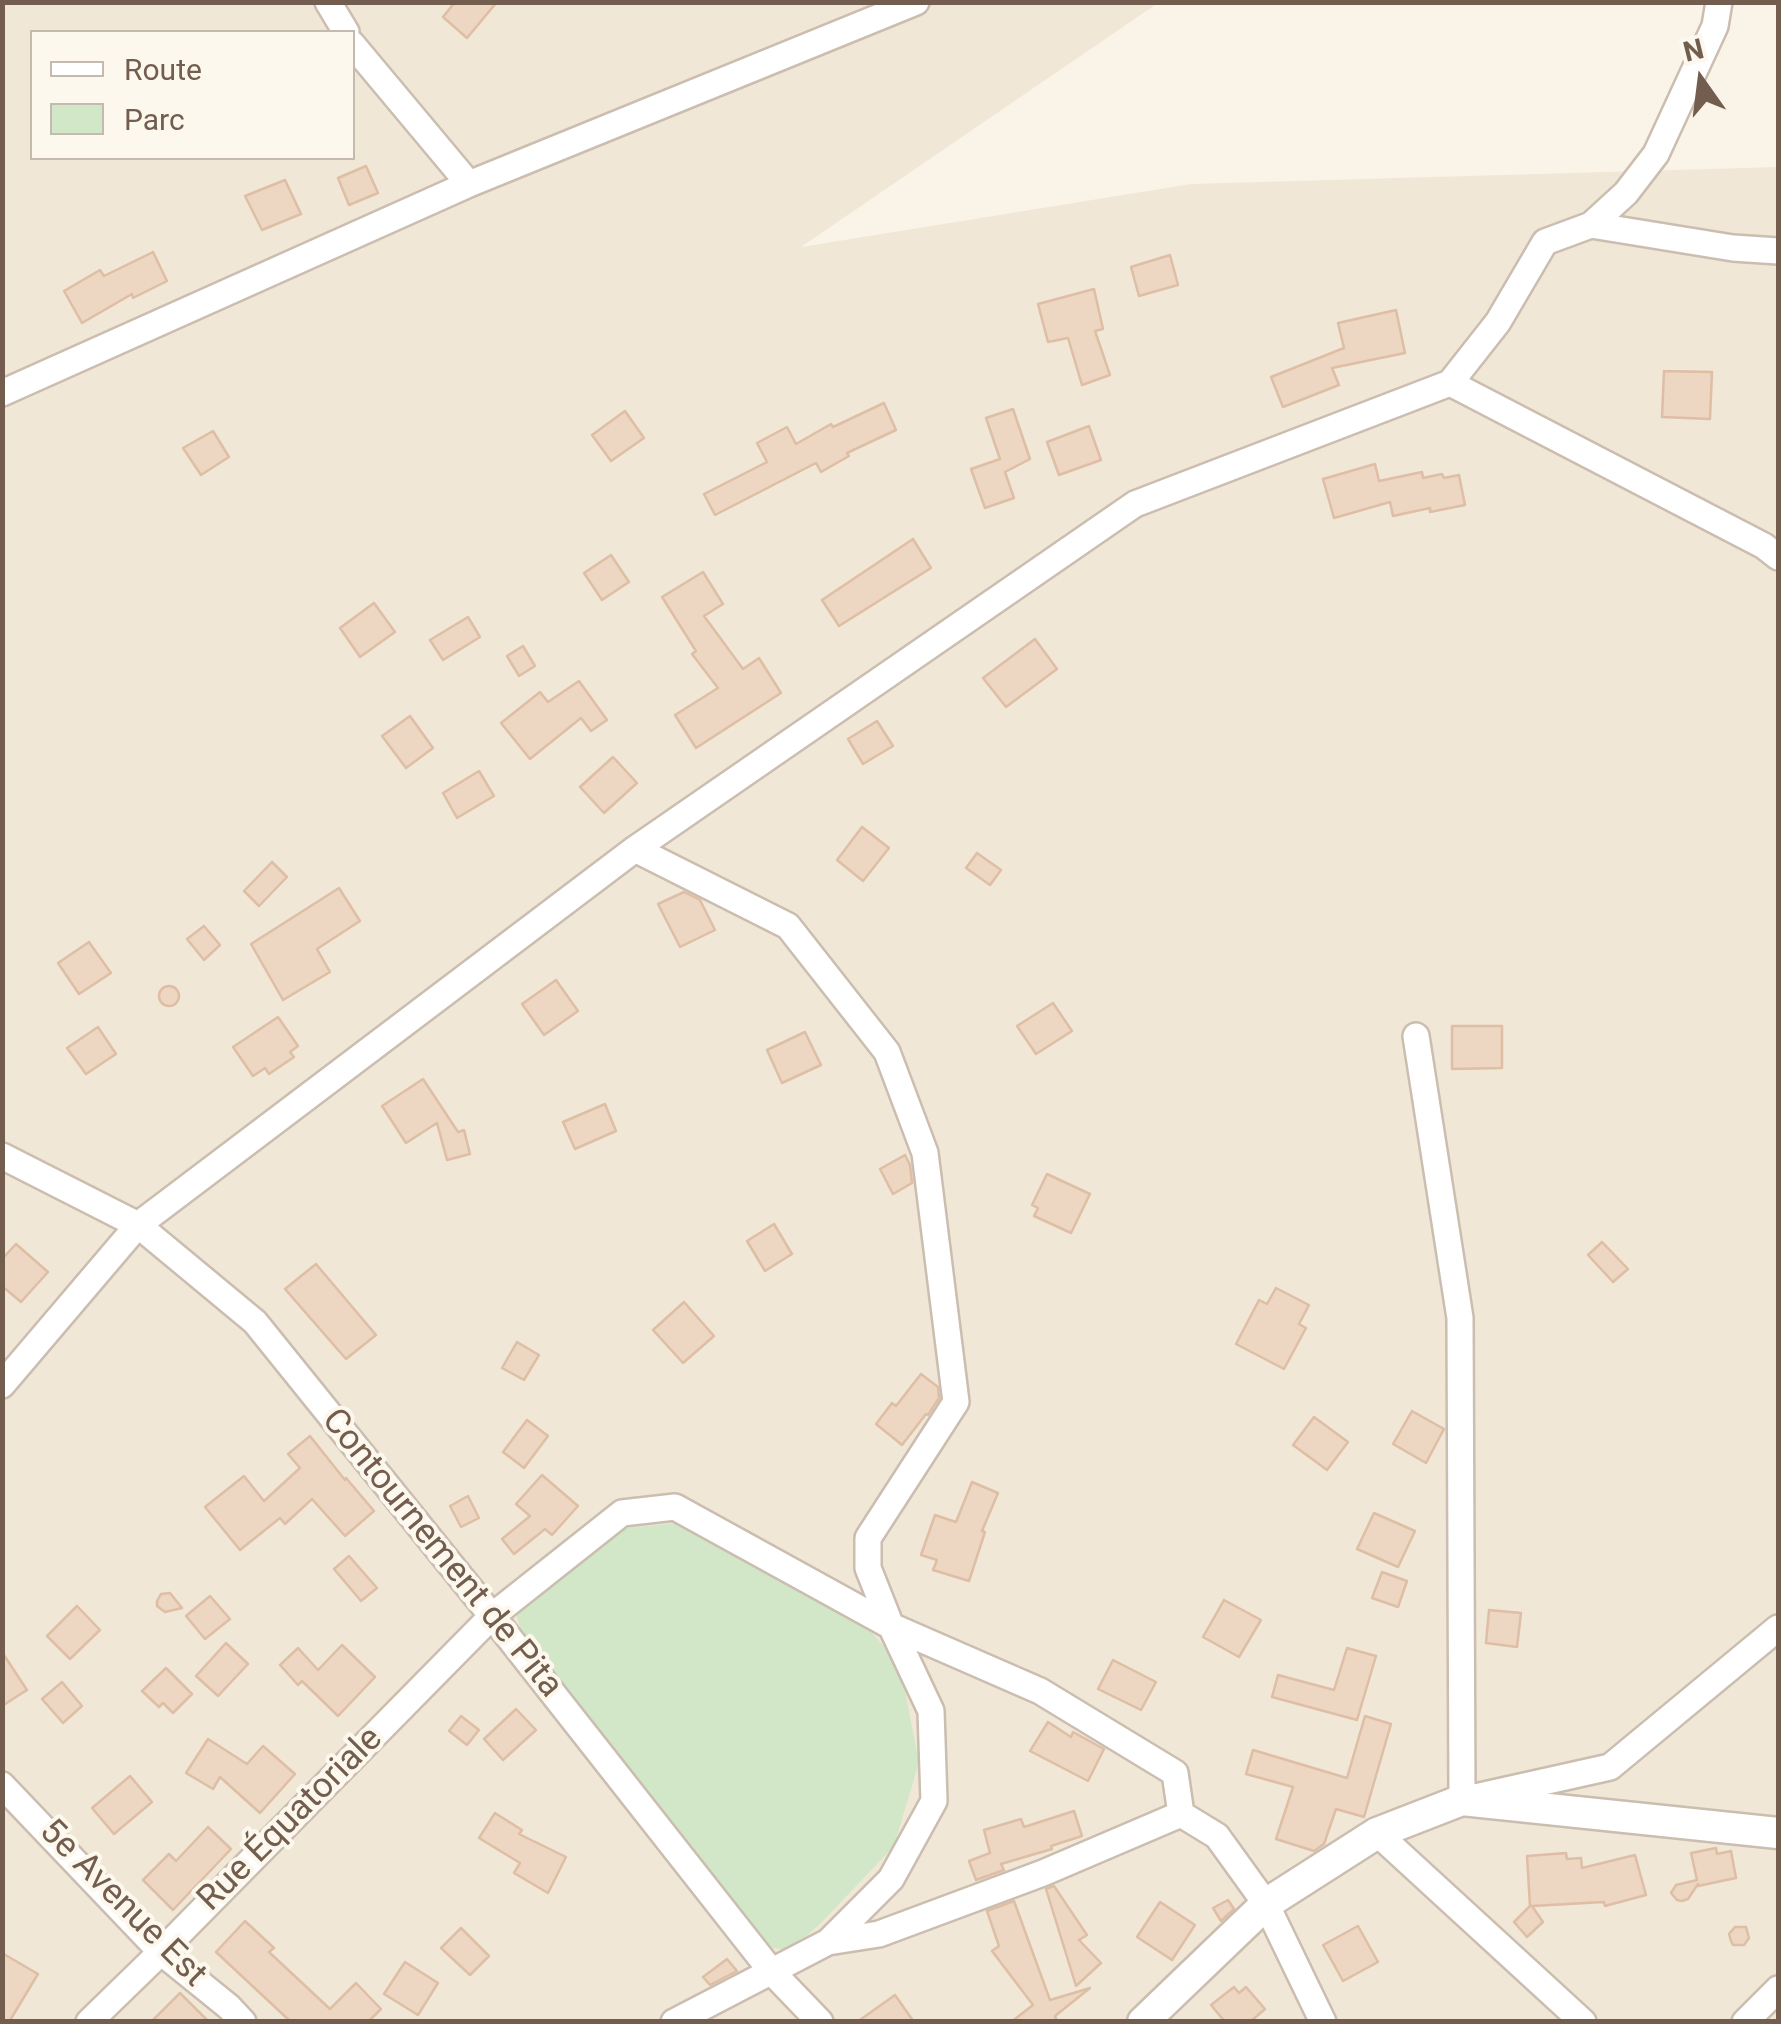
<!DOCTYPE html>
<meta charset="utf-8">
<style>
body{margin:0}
#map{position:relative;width:1781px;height:2024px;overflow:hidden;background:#faf4e8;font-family:Roboto,sans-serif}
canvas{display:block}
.frame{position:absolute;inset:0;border:5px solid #725d4e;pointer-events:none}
.legend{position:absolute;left:30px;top:30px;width:325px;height:130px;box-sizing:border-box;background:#fdf8ee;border:2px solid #c5baae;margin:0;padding:12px 18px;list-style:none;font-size:30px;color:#725d4e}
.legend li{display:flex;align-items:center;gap:20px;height:50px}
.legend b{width:50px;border:2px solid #c5baae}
.north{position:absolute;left:1651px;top:30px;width:100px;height:100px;-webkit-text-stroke:8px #fdf8ee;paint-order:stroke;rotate:346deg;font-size:28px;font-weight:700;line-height:40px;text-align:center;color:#725d4e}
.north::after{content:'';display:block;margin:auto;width:35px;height:45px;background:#725d4e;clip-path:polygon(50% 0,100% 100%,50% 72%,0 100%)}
</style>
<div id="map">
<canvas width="1781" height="2024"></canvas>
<div class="frame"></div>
<ul class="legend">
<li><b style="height:12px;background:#fff"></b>Route</li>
<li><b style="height:28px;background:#d2e7c7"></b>Parc</li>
</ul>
<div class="north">N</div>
</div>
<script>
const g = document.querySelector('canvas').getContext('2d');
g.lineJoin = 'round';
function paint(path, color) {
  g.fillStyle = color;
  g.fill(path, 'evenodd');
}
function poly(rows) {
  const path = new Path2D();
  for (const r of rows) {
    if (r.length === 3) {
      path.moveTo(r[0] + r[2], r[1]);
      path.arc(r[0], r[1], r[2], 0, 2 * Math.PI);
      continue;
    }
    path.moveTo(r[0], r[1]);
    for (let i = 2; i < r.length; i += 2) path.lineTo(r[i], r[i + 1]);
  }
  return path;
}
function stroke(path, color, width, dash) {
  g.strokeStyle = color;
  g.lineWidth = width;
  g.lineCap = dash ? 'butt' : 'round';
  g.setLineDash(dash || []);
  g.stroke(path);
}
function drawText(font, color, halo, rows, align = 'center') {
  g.font = font + ' Roboto,sans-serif';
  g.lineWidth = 8;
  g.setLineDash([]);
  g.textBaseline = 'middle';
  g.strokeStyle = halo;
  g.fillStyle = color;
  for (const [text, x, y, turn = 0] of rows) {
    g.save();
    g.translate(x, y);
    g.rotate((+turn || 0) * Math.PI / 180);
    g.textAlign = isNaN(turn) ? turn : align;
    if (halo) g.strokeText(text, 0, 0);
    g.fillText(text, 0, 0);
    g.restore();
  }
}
const residential = poly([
 [3,3,1158,3,801,247,1191,184,1778,167,1778,2021,3,2022],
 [32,32,352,32,352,158,32,158]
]);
const green = poly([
 [688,1522,858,1616,900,1666,919,1762,894,1846,821,1923,789,1951,764,1946,526,1646,516,1614,616,1529]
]);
const building = poly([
 [455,2,497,2,467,38,443,17,455,2],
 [366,166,378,193,349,205,338,178,366,166],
 [285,180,301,214,262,230,245,196,285,180],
 [153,252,167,281,133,298,132,294,82,323,64,291,100,270,104,276,153,252],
 [1170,255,1178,285,1139,296,1131,267,1170,255],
 [1094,289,1103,329,1095,331,1110,375,1082,385,1068,338,1048,342,1038,304,1094,289],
 [1396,310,1405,353,1332,368,1339,385,1283,407,1271,377,1344,348,1338,323,1396,310],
 [1664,371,1712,372,1710,419,1662,417,1664,371],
 [884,403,896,430,847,453,849,456,821,472,816,463,715,515,704,494,767,462,757,443,787,427,796,444,831,424,833,427,884,403],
 [1013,409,1030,459,1005,472,1014,498,985,508,971,469,1000,459,986,418,1013,409],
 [625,411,644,438,611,461,592,435,625,411],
 [1089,426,1101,460,1059,475,1047,442,1089,426],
 [213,431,229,457,201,475,183,448,213,431],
 [1375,464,1379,481,1422,472,1423,478,1442,474,1444,478,1459,475,1465,505,1430,512,1430,508,1393,516,1390,502,1334,518,1323,479,1375,464],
 [913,539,931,568,839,626,822,600,913,539],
 [611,555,629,582,602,600,584,573,611,555],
 [703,572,723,604,704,616,743,669,759,658,781,693,696,748,675,715,718,688,692,654,696,651,662,597,703,572],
 [374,603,395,632,360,657,340,628,374,603],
 [468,617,480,637,443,660,430,640,468,617],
 [1035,639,1057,669,1006,707,983,678,1035,639],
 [523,646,535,666,519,676,507,656,523,646],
 [579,681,607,720,591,731,581,718,530,759,501,723,540,692,548,702,579,681],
 [410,716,433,748,406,768,382,736,410,716],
 [877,721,893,746,863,764,848,739,877,721],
 [613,757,637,783,604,813,580,787,613,757],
 [479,771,494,796,457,818,443,793,479,771],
 [862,827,889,848,863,881,837,860,862,827],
 [977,853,1001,870,990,885,966,868,977,853],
 [272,862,287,877,259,906,244,891,272,862],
 [339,888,360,921,317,949,330,972,283,1000,251,944,339,888],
 [684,892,700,900,715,930,680,947,658,904,684,892],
 [204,926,220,945,204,960,187,939,204,926],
 [89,942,111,973,79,994,58,963,89,942],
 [556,980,578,1011,544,1035,522,1004,556,980],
 [169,996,10],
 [1053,1003,1072,1031,1036,1054,1017,1026,1053,1003],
 [278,1017,298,1046,290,1052,294,1057,269,1074,265,1068,253,1076,233,1047,278,1017],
 [1452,1026,1502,1026,1502,1068,1452,1069,1452,1026],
 [98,1027,116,1054,86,1074,67,1048,98,1027],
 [805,1032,821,1065,782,1083,767,1050,805,1032],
 [423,1079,458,1132,464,1130,470,1154,447,1160,437,1123,406,1143,382,1106,423,1079],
 [605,1104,616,1131,575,1149,563,1122,605,1104],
 [905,1155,910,1165,912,1183,893,1194,880,1169,905,1155],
 [1047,1174,1090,1194,1071,1233,1034,1216,1038,1208,1032,1205,1047,1174],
 [774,1224,792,1254,765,1271,747,1241,774,1224],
 [1602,1242,1628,1269,1613,1282,1588,1255,1602,1242],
 [16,1244,48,1272,21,1302,2,1286,2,1259,16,1244],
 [316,1264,376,1335,346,1359,285,1289,316,1264],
 [1276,1288,1309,1305,1299,1324,1306,1328,1284,1369,1236,1344,1259,1300,1267,1304,1276,1288],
 [684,1302,714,1336,683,1363,653,1330,684,1302],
 [517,1342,539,1355,524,1380,502,1368,517,1342],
 [921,1374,938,1387,939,1398,928,1415,926,1414,902,1445,876,1424,892,1403,896,1406,921,1374],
 [1412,1411,1444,1429,1426,1463,1393,1444,1412,1411],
 [1314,1417,1348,1442,1327,1470,1293,1445,1314,1417],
 [527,1420,548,1436,524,1468,503,1452,527,1420],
 [310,1436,345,1480,346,1478,374,1511,345,1536,312,1499,285,1524,280,1518,240,1550,205,1507,244,1476,264,1501,300,1468,288,1454,310,1436],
 [542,1475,578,1506,552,1535,545,1529,514,1554,502,1539,530,1516,516,1504,542,1475],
 [972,1482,998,1493,982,1531,985,1532,969,1581,933,1570,937,1560,921,1555,935,1515,956,1522,972,1482],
 [468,1496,479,1518,461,1527,450,1506,468,1496],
 [1374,1513,1415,1531,1398,1567,1357,1549,1374,1513],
 [349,1556,377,1588,361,1601,334,1569,349,1556],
 [1382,1572,1407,1581,1398,1607,1372,1598,1382,1572],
 [170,1593,182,1608,165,1612,157,1606,157,1601,161,1594,170,1593],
 [210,1596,230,1619,205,1639,186,1616,210,1596],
 [1224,1600,1261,1620,1239,1657,1203,1637,1224,1600],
 [77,1606,100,1630,70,1659,47,1636,77,1606],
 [1489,1610,1521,1613,1517,1647,1486,1643,1489,1610],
 [226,1643,248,1664,218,1696,196,1676,226,1643],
 [342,1645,375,1677,338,1716,302,1681,298,1685,280,1665,298,1648,318,1670,342,1645],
 [1347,1648,1376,1656,1357,1720,1272,1697,1278,1675,1334,1690,1347,1648],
 [2,1652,27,1690,2,1706,2,1652],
 [1113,1660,1156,1682,1141,1710,1098,1689,1113,1660],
 [166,1668,192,1694,173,1713,163,1703,159,1707,142,1691,166,1668],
 [62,1682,82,1706,63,1723,42,1699,62,1682],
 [516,1709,536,1730,503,1760,484,1739,516,1709],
 [461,1716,479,1730,467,1745,449,1731,461,1716],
 [1365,1716,1391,1724,1364,1817,1336,1809,1324,1844,1314,1851,1276,1839,1293,1787,1246,1774,1253,1750,1347,1778,1365,1716],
 [1048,1722,1071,1737,1073,1732,1104,1749,1088,1781,1030,1751,1048,1722],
 [208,1739,247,1764,263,1746,295,1774,260,1813,220,1777,213,1789,186,1773,208,1739],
 [130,1776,152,1802,114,1834,92,1808,130,1776],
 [1074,1811,1082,1836,1051,1846,1052,1849,1001,1864,1004,1870,976,1880,969,1861,990,1853,984,1830,1021,1819,1024,1827,1074,1811],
 [495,1813,522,1830,519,1834,566,1857,548,1893,514,1873,520,1863,479,1838,495,1813],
 [208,1827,231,1849,173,1910,143,1880,169,1854,176,1861,208,1827],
 [1716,1848,1717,1854,1731,1851,1736,1878,1698,1886,1698,1884,1688,1899,1682,1901,1677,1900,1671,1893,1676,1885,1697,1880,1691,1853,1716,1848],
 [1566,1853,1567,1859,1581,1858,1582,1868,1635,1855,1646,1895,1605,1906,1604,1902,1532,1906,1543,1922,1527,1937,1514,1922,1530,1906,1527,1856,1566,1853],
 [1054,1886,1087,1935,1079,1940,1101,1963,1076,1986,1046,1889,1054,1886],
 [1228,1900,1234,1909,1221,1921,1213,1908,1228,1900],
 [1014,1901,1050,2000,1090,1988,1055,2016,1057,2022,1011,2022,1033,2005,992,1951,999,1946,987,1911,1014,1901],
 [1160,1902,1195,1925,1172,1960,1137,1937,1160,1902],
 [245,1921,274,1948,269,1952,330,2009,356,1983,381,2009,368,2022,291,2022,216,1952,245,1921],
 [1358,1926,1378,1962,1343,1981,1323,1945,1358,1926],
 [1735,1927,1746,1927,1749,1938,1744,1945,1733,1945,1731,1941,1729,1934,1735,1927],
 [461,1928,489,1956,470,1975,441,1948,461,1928],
 [2,1953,38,1974,9,2022,2,2022,2,1953],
 [727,1959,737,1971,710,1985,703,1977,727,1959],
 [405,1962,438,1983,418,2015,384,1994,405,1962],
 [1234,1987,1239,1993,1246,1987,1265,2009,1250,2022,1225,2022,1211,2005,1234,1987],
 [180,1993,209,2022,151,2022,180,1993],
 [895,1995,914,2022,857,2022,895,1995]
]);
const minor = poly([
 [328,2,346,32],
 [352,44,469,184],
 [1591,225,1626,193,1656,154,1715,26,1719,2],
 [1450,383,1764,546,1778,557],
 [2,393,469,184,916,2],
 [635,849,788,926,887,1052,925,1153,956,1402,868,1538,868,1568,891,1626,931,1711,934,1801,891,1879,828,1942,674,2022],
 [1416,1036,1460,1318,1462,1800,1610,1767,1778,1628],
 [2,1156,138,1225,255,1322,492,1616,772,1972,820,2022],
 [2,1385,138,1225,635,849,1135,504,1450,383,1498,322,1545,242,1591,225,1733,248,1778,251],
 [2,1785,161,1952,229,2007,243,2022],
 [1377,1833,1583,2022],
 [828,1942,879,1934,1043,1873,1181,1814,1217,1836,1266,1904,1323,2022],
 [89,2022,161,1952,492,1616,622,1513,675,1507,891,1626,1040,1691,1175,1773,1181,1814],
 [1745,2022,1778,1989]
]);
const tertiary = poly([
 [1143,2022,1266,1904,1377,1833,1462,1800,1778,1833]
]);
const streetNames = [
 ["Contournement de Pita",441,1554,51],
 ["Rue Équatoriale",291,1820,-45],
 ["5e Avenue Est",122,1904,45]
];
paint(residential, '#f1e7d7');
paint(green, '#d2e7c7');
paint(building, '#edd6c2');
stroke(building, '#debea4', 2.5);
stroke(minor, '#cbbdaf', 30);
stroke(tertiary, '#cbbdaf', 35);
stroke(minor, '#fff', 25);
stroke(tertiary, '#fff', 30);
drawText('35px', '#725d4e', '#fdf8ee', streetNames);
</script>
